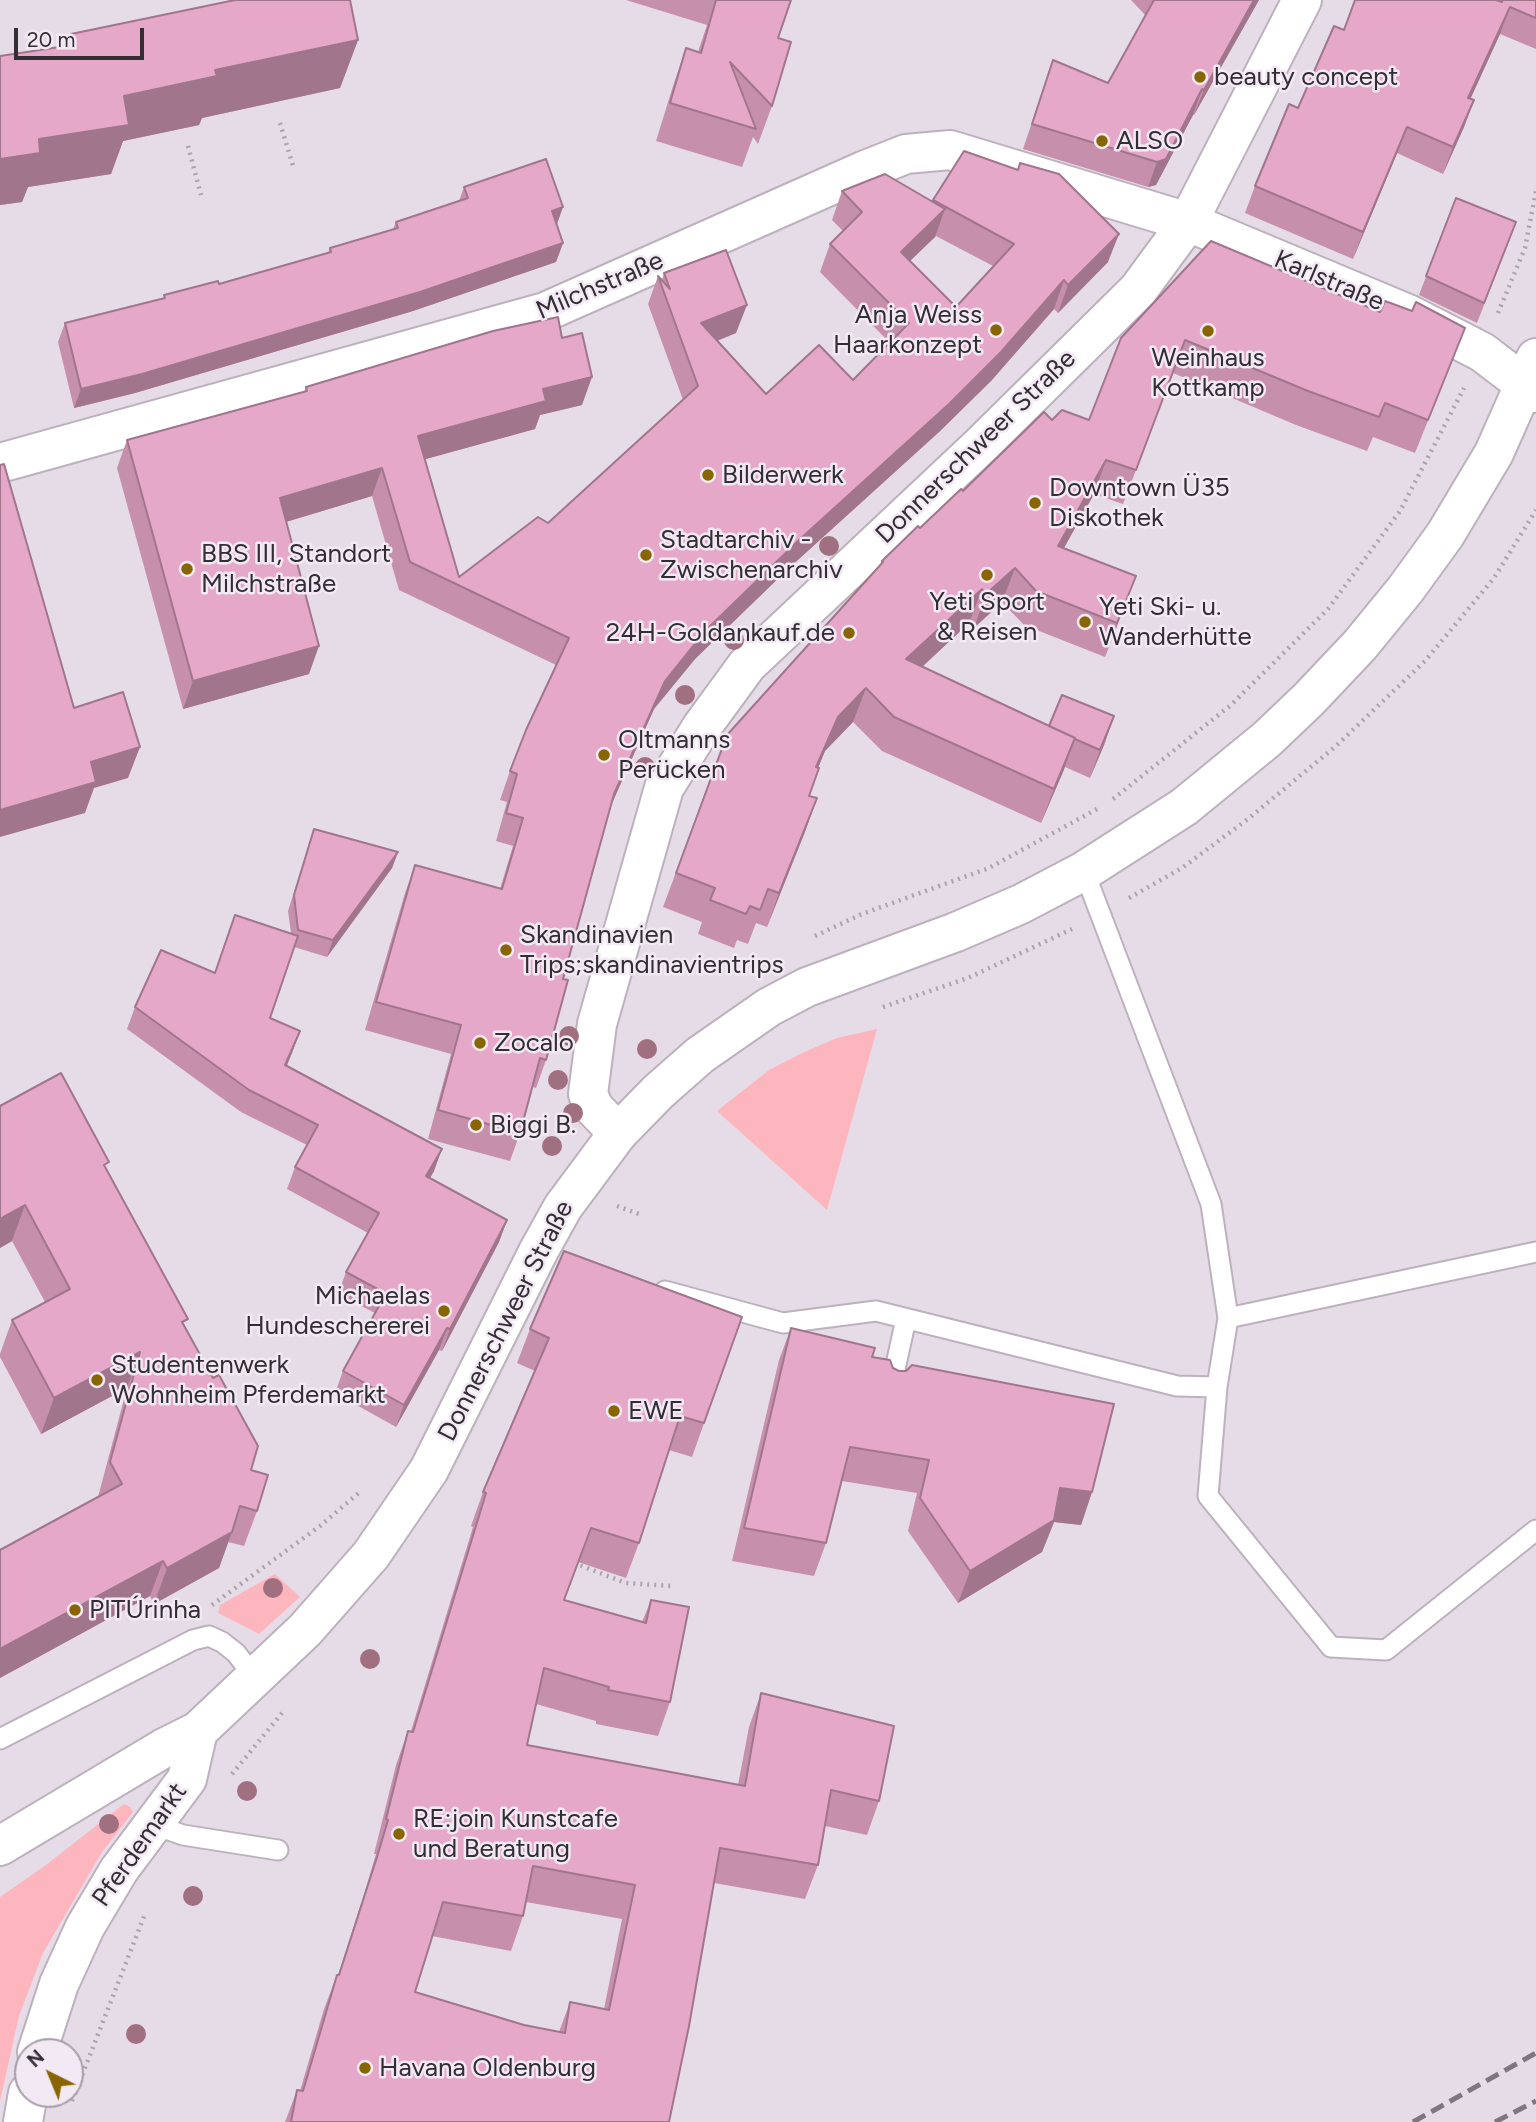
<!DOCTYPE html>
<meta charset="utf-8">
<style>
body{margin:0}
#map{position:relative;width:1536px;height:2122px;overflow:hidden;background:#e6dce7;font-family:Figtree,sans-serif}
canvas{display:block}
.north{position:absolute;left:14px;top:2038px;width:70px;height:70px;box-sizing:border-box;background:#f3e9f5;border:2px solid #a69ea7;border-radius:50%;rotate:317deg;font-size:19px;font-weight:700;line-height:28px;text-align:center;color:#322e33}
.north::after{content:'';display:block;margin:auto;width:24px;height:32px;background:#896502;clip-path:polygon(50% 0,100% 100%,50% 72%,0 100%)}
.scale{position:absolute;left:14px;top:28px;width:130px;height:32px;box-sizing:border-box;border:4px solid #322e33;border-top:0;padding-left:9px;font-size:21px;line-height:24px;white-space:nowrap;color:#322e33;-webkit-text-stroke:5px #f3e9f5;paint-order:stroke}
</style>
<div id="map">
<canvas width="1536" height="2122"></canvas>
<div class="north">N</div>
<div class="scale">20 m</div>
</div>
<script>
const g = document.querySelector('canvas').getContext('2d');
g.lineJoin = 'round';
function paint(path, color) {
  g.fillStyle = color;
  g.fill(path, 'evenodd');
}
function poly(rows) {
  const path = new Path2D();
  for (const r of rows) {
    path.moveTo(r[0], r[1]);
    for (let i = 2; i < r.length; i += 2) path.lineTo(r[i], r[i + 1]);
  }
  return path;
}
function stroke(path, color, width, dash) {
  g.strokeStyle = color;
  g.lineWidth = width;
  g.lineCap = dash ? 'butt' : 'round';
  g.setLineDash(dash || []);
  g.stroke(path);
}
function drawText(font, color, halo, rows, align = 'center') {
  g.font = font + ' Figtree,sans-serif';
  g.lineWidth = 5;
  g.setLineDash([]);
  g.textBaseline = 'middle';
  g.strokeStyle = halo;
  g.fillStyle = color;
  for (const [text, x, y, turn = 0] of rows) {
    g.save();
    g.translate(x, y);
    g.rotate((+turn || 0) * Math.PI / 180);
    g.textAlign = isNaN(turn) ? turn : align;
    if (halo) g.strokeText(text, 0, 0);
    g.fillText(text, 0, 0);
    g.restore();
  }
}
const green = poly([
 [877,1029,827,1210,717,1111,769,1070,802,1053,837,1038],
 [275,1574,300,1597,259,1634,218,1613,220,1605],
 [124,1804,130,1807,133,1812,102,1852,43,1953,19,2016,0,2101,0,1897,46,1865]
]);
const path = poly([
 [280,123,294,169],
 [188,146,201,195],
 [1498,313,1525,248,1536,191],
 [1113,799,1231,705,1328,609,1400,511,1464,388],
 [1129,898,1182,868,1248,819,1336,746,1425,661,1494,578,1536,510],
 [815,936,862,914,989,868,1097,809],
 [883,1007,968,978,1072,929],
 [617,1206,639,1214],
 [574,1563,626,1583,672,1586],
 [212,1605,320,1526,361,1491],
 [232,1774,282,1713],
 [72,2101,145,1914]
]);
const service = poly([
 [1084,871,1211,1204,1228,1318],
 [1536,1252,1228,1318,1217,1387,1208,1496,1331,1647,1386,1650,1536,1530],
 [665,1291,783,1323,876,1311,1177,1386,1217,1387],
 [890,1392,906,1319],
 [0,1739,193,1640,209,1636,222,1642,236,1653,255,1678],
 [152,1824,183,1835,278,1850]
]);
const minor = poly([
 [0,463,545,312,863,171,906,154,950,150,1188,222,1408,314,1482,352,1536,393],
 [618,1133,594,1108,588,1094,597,1024,664,788,701,728,747,665,981,445,1138,290,1188,222,1302,0]
]);
const secondary = poly([
 [0,1846,164,1748,198,1731,305,1630,371,1555,429,1470,538,1252,563,1207,618,1133,658,1092,700,1055,769,1007,807,987,956,932,1021,904,1084,871,1184,807,1267,739,1309,699,1360,645,1405,590,1445,535,1494,453,1536,358],
 [37,2052,59,1984,85,1927,119,1870,187,1779,198,1731],
 [23,2122,28,2093]
]);
const rail = poly([
 [1413,2122,1536,2053],
 [1495,2122,1536,2101]
]);
const trees = [
 [829,546],
 [734,640],
 [685,695],
 [645,767],
 [569,1036],
 [647,1049],
 [558,1080],
 [573,1113],
 [552,1146],
 [273,1588],
 [370,1659],
 [247,1791],
 [109,1824],
 [193,1896],
 [136,2034]
];
const wall = poly([
 [626,0,791,0,778,38,772,106,758,144,753,137,742,167,656,141,673,86,686,48,698,52,707,25],
 [1131,0,1259,0,1194,115,1193,115,1156,185,1148,187,1023,149,1053,60,1108,83,1146,16],
 [1355,0,1536,0,1536,49,1500,34,1470,99,1474,100,1464,127,1443,174,1397,153,1353,259,1245,213,1255,186,1344,30],
 [71,34,358,40,340,88,202,118,199,125,123,141,111,174,28,187,22,202,0,205,0,56,66,46],
 [964,151,1108,262,1058,313,1054,309,991,381,939,432,789,568,695,659,654,709,610,808,563,979,546,1060,536,1088,533,1087,520,1133,510,1161,428,1139,451,1054,365,1030,405,893,415,865,500,889,513,846,496,841,507,802,500,800,510,771,556,665,399,590,372,496,286,522,309,674,183,709,117,468,127,440,304,392,306,387,562,338,582,405,540,415,535,429,425,459,459,577,548,523,683,400,648,304,658,276,662,280,664,273,736,333,717,341,766,394,853,380,890,343,820,272,830,244,843,231,832,220,842,191,933,202],
 [936,236,993,266,956,307,910,261],
 [464,187,557,224,563,243,556,262,413,311,135,393,74,408,58,342,65,323,163,299,164,295,219,284,328,253,330,248,393,229,396,222,459,201],
 [1456,198,1509,241,1477,323,1419,295],
 [1412,311,1465,328,1415,453,1373,437,1367,451,1296,425,1173,373,1123,504,1094,494,1064,548,1123,610,1105,657,1024,625,1002,602,974,628,969,623,922,667,1049,726,1114,716,1104,745,1090,778,1065,767,1041,823,882,751,853,722,825,751,818,768,809,796,817,798,767,927,756,923,748,944,737,940,734,948,698,934,702,922,663,907,727,735,880,566,882,561,920,528,963,491,1052,420,1089,420,1121,338,1380,312],
 [314,829,398,852,392,868,327,957,294,947,270,1018,300,1031,287,1066,434,1171,430,1178,507,1220,499,1242,442,1351,439,1350,396,1427,335,1393,343,1371,375,1313,338,1294,346,1272,368,1233,287,1189,295,1167,307,1145,241,1112,127,1029,135,1007,215,973,235,915,291,933,288,911],
 [0,1106,107,1169,185,1326,251,1470,257,1511,244,1546,228,1542,219,1568,154,1604,150,1596,0,1678,0,1550,98,1497,127,1388,41,1434,0,1357,0,1354,12,1320,45,1302,12,1241,0,1248],
 [742,1317,692,1457,669,1450,639,1543,626,1578,578,1562,564,1600,642,1622,651,1600,670,1702,658,1736,596,1724,596,1721,536,1704,527,1745,738,1785,749,1727,761,1693,879,1801,867,1835,825,1826,818,1865,805,1899,714,1883,669,2122,285,2122,297,2090,300,2091,324,2009,337,1975,338,1975,365,1891,376,1854,374,1854,396,1765,408,1731,411,1731,473,1527,471,1526,483,1492,535,1371,517,1363,530,1329],
 [526,1902,622,1919,604,2009,570,2002,559,2032,524,2025,415,1992,432,1936,511,1951,523,1916],
 [791,1328,872,1357,893,1368,1092,1492,1081,1525,1054,1522,1042,1552,958,1603,908,1531,917,1493,842,1481,826,1543,814,1576,732,1561,779,1360]
]);
const shadedWall = poly([
 [1254,0,1259,0,1194,115,1204,90],
 [1510,7,1500,34,1459,124,1468,98],
 [358,40,340,88,202,118,199,125,123,141,111,174,28,187,22,202,0,205,0,159,124,96,215,70],
 [1202,89,1193,115,1156,185,1148,187,1157,162],
 [1474,100,1464,127,1443,174,1453,147],
 [1407,127,1397,153,1353,259,1363,232],
 [563,207,556,227,552,211],
 [945,209,935,237,890,280,901,252],
 [1119,234,1108,262,1058,313,1068,285],
 [563,243,556,262,413,311,135,393,74,408,81,389],
 [1064,280,1054,309,991,381,939,432,789,568,695,659,654,709,603,823,614,794,665,681,705,631],
 [747,305,736,333,691,351,701,323],
 [592,377,582,405,540,415,535,429,408,464,418,436,543,389],
 [1106,460,1094,494,1046,580,1058,546],
 [382,468,372,496,269,527,280,498],
 [1015,568,1002,602,974,628,986,594],
 [1136,576,1123,610,1105,657,1117,623],
 [982,589,969,623,894,693,906,659],
 [319,646,309,674,183,709,193,681],
 [866,688,853,722,825,751,804,801,816,767,838,717],
 [1114,716,1104,745,1090,778,1100,750],
 [1075,738,1063,772,1041,823,1054,789],
 [140,747,128,778,94,788,85,813,0,837,0,810,91,762],
 [817,798,805,832,767,927,779,893],
 [398,852,392,868,327,957,333,940],
 [300,1031,292,1053,277,1087,285,1065],
 [442,1149,434,1171,418,1198,426,1176],
 [25,1205,12,1241,0,1248,0,1219],
 [507,1220,499,1242,442,1351,450,1329],
 [447,1328,439,1350,396,1427,404,1405],
 [140,1352,127,1388,41,1434,54,1398],
 [1060,1488,1092,1492,1081,1525,1054,1522,1042,1552,958,1603,970,1571],
 [232,1532,219,1568,154,1604,167,1568],
 [163,1561,150,1596,0,1678,0,1649]
]);
const building = poly([
 [235,0,350,0,358,40,215,70,217,76,124,96,129,125,39,139,40,153,0,159,0,56,73,45,71,34,235,0],
 [716,0,791,0,778,38,791,42,772,106,730,62,756,129,670,103,686,48,701,53,716,0],
 [1154,0,1254,0,1204,90,1202,89,1166,159,1157,162,1032,124,1053,60,1108,83,1154,0],
 [1355,0,1496,0,1502,2,1502,0,1536,0,1536,18,1510,7,1468,98,1474,100,1453,147,1407,127,1363,232,1255,186,1289,104,1298,108,1334,26,1344,30,1355,0],
 [964,151,1018,170,1020,163,1059,174,1119,234,1068,285,1064,280,1001,352,949,404,799,540,705,631,665,681,614,794,563,979,568,980,546,1060,540,1058,520,1133,438,1110,461,1025,376,1002,415,865,502,889,523,818,506,813,517,774,510,771,526,730,569,638,410,562,382,468,280,498,319,646,193,681,127,440,307,391,306,387,493,331,558,317,562,338,582,333,592,377,543,389,546,401,418,436,459,577,538,517,548,523,698,386,658,276,670,289,664,273,726,250,747,305,701,323,766,394,819,345,853,380,909,323,830,244,862,212,842,191,885,174,945,209,901,252,956,307,1014,244,933,200,964,151],
 [546,159,563,207,552,211,563,243,420,292,142,374,81,389,65,323,165,298,164,295,218,281,219,284,331,252,330,248,398,228,396,222,468,198,464,187,546,159],
 [1456,198,1516,222,1484,303,1426,276,1456,198],
 [1211,241,1380,312,1385,301,1412,311,1416,302,1465,328,1428,420,1385,403,1379,417,1308,391,1185,340,1136,470,1106,460,1058,546,1136,576,1117,623,1036,591,1015,568,986,594,982,589,906,659,1075,738,1054,789,894,717,866,688,838,717,816,767,819,768,809,796,817,798,779,893,768,889,760,910,750,906,746,914,710,900,715,888,676,873,727,735,883,562,882,561,918,526,920,528,961,489,963,491,1044,412,1052,420,1062,410,1089,420,1121,338,1211,241],
 [4,464,74,708,123,692,140,747,91,762,96,782,0,810,0,465,4,464],
 [1062,695,1114,716,1100,750,1075,739,1075,738,1049,726,1062,695],
 [314,829,398,852,333,940,298,930,294,895,314,829],
 [235,915,298,936,270,1018,300,1031,285,1065,442,1149,426,1176,507,1220,450,1329,447,1328,404,1405,343,1371,385,1295,382,1294,383,1292,346,1272,379,1213,295,1167,318,1125,249,1090,135,1007,161,950,215,973,235,915],
 [61,1073,109,1162,104,1165,188,1319,182,1322,213,1378,219,1375,258,1446,251,1470,268,1475,257,1511,240,1506,232,1532,167,1568,163,1561,0,1649,0,1550,122,1484,110,1462,140,1352,54,1398,12,1320,70,1289,25,1205,0,1219,0,1106,61,1073],
 [564,1251,742,1317,704,1423,680,1416,639,1543,591,1528,564,1600,646,1623,651,1600,689,1607,670,1702,608,1690,609,1687,544,1668,527,1745,745,1786,761,1693,894,1726,879,1801,831,1790,818,1865,720,1848,689,2026,669,2122,291,2122,297,2090,303,2091,337,1975,339,1975,377,1857,388,1820,386,1819,408,1731,413,1732,486,1493,483,1492,549,1338,530,1329,564,1251],
 [533,1866,635,1885,609,2010,570,2002,565,2033,524,2025,415,1992,443,1902,523,1916,533,1866],
 [791,1328,875,1348,872,1357,890,1360,893,1368,899,1371,906,1371,912,1365,1114,1404,1092,1492,1060,1488,1054,1520,970,1571,920,1498,929,1460,850,1447,826,1543,744,1528,791,1328]
]);
const markers = [
 [1200,77,7,"#896502"],
 [1102,141,7,"#896502"],
 [996,330,7,"#896502"],
 [1208,331,7,"#896502"],
 [708,475,7,"#896502"],
 [1035,503,7,"#896502"],
 [646,555,7,"#896502"],
 [187,569,7,"#896502"],
 [987,575,7,"#896502"],
 [1085,622,7,"#896502"],
 [849,633,7,"#896502"],
 [604,755,7,"#896502"],
 [506,950,7,"#896502"],
 [480,1043,7,"#896502"],
 [476,1125,7,"#896502"],
 [444,1311,7,"#896502"],
 [97,1380,7,"#896502"],
 [614,1411,7,"#896502"],
 [75,1610,7,"#896502"],
 [399,1834,7,"#896502"],
 [365,2068,7,"#896502"]
];
const poiNames = [
 ["beauty concept",1214,77],
 ["ALSO",1116,141],
 ["Anja Weiss",982,315,"right"],
 ["Haarkonzept",982,345,"right"],
 ["Weinhaus",1208,358,"center"],
 ["Kottkamp",1208,388,"center"],
 ["Bilderwerk",722,475],
 ["Downtown Ü35",1049,488],
 ["Diskothek",1049,518],
 ["Stadtarchiv -",660,540],
 ["Zwischenarchiv",660,570],
 ["BBS III, Standort",201,554],
 ["Milchstraße",201,584],
 ["Yeti Sport",987,602,"center"],
 ["& Reisen",987,632,"center"],
 ["Yeti Ski- u.",1099,607],
 ["Wanderhütte",1099,637],
 ["24H-Goldankauf.de",835,633,"right"],
 ["Oltmanns",618,740],
 ["Perücken",618,770],
 ["Skandinavien",520,935],
 ["Trips;skandinavientrips",520,965],
 ["Zocalo",494,1043],
 ["Biggi B.",490,1125],
 ["Michaelas",430,1296,"right"],
 ["Hundeschererei",430,1326,"right"],
 ["Studentenwerk",111,1365],
 ["Wohnheim Pferdemarkt",111,1395],
 ["EWE",628,1411],
 ["PITÚrinha",89,1610],
 ["RE:join Kunstcafe",413,1819],
 ["und Beratung",413,1849],
 ["Havana Oldenburg",379,2068]
];
const streetNames = [
 ["Karlstraße",1329,281,23],
 ["Milchstraße",600,286,-23],
 ["Donnerschweer Straße",976,447,-44],
 ["Donnerschweer Straße",506,1321,-63],
 ["Pferdemarkt",140,1845,-55]
];
paint(green, '#fdb6be');
stroke(service, '#bcb1bd', 23);
stroke(minor, '#bcb1bd', 42);
stroke(secondary, '#bcb1bd', 42);
stroke(path, '#aba3ac', 4.5, [2, 5]);
stroke(service, '#fff', 19);
stroke(minor, '#fff', 38);
stroke(secondary, '#fff', 38);
stroke(rail, '#7e777f', 5, [14, 7]);
g.fillStyle = '#a17080';
for (const [x, y] of trees) {
  g.beginPath();
  g.arc(x, y, 10, 0, 2 * Math.PI);
  g.fill();
}
paint(wall, '#c690ac');
paint(shadedWall, '#a1768c');
paint(building, '#e6a8c8');
stroke(building, '#a1768c', 2);
for (const [x, y, r, color] of markers) {
  const dot = new Path2D();
  dot.arc(x, y, r, 0, 2 * Math.PI);
  g.fillStyle = color;
  g.fill(dot);
  stroke(dot, '#f3e9f5', 2.5);
}
drawText('26px', '#322e33', '#f3e9f5', poiNames, 'left');
drawText('26px', '#322e33', '#f3e9f5', streetNames);
</script>
